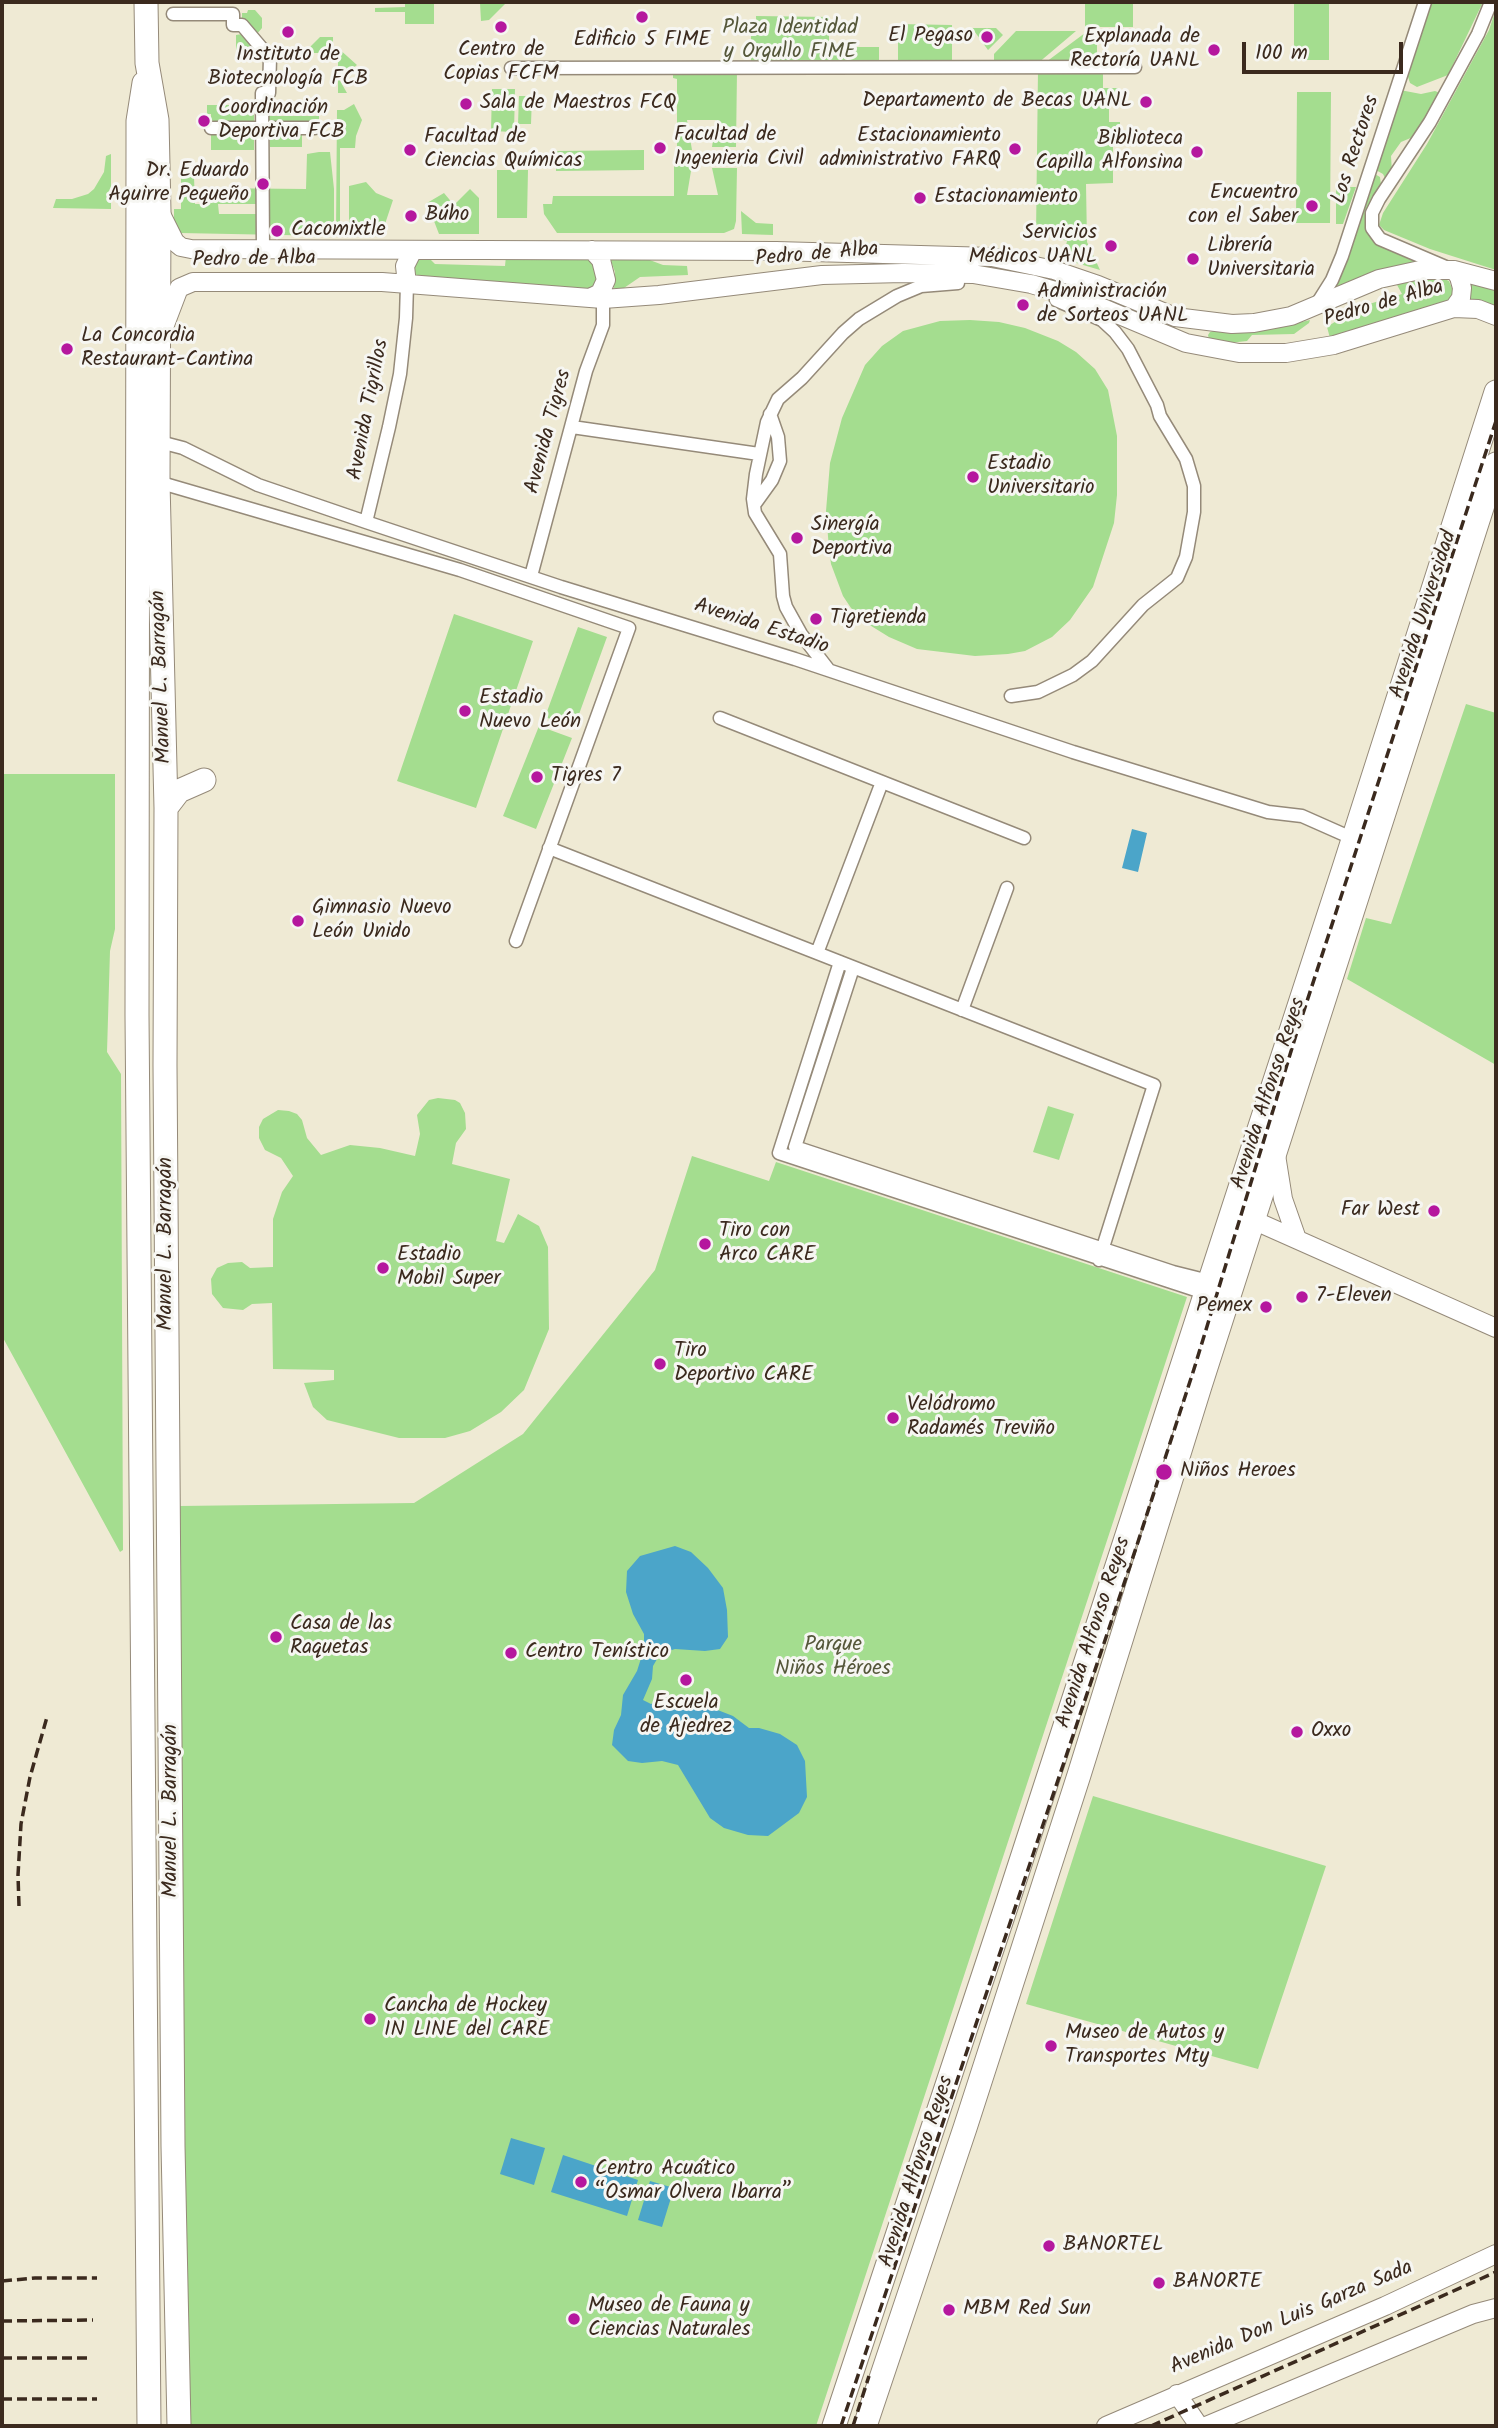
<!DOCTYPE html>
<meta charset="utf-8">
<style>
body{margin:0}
#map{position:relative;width:1498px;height:2428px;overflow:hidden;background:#efead4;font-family:Kalam,sans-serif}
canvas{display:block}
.frame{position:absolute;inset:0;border:4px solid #3b2a1e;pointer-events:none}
.scale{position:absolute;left:1242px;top:42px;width:161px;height:32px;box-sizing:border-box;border:4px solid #3b2a1e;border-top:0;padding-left:9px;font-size:21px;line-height:24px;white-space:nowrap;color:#3b2a1e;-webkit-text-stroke:5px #f6f6f2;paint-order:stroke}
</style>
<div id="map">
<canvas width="1498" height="2428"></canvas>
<div class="frame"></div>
<div class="scale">100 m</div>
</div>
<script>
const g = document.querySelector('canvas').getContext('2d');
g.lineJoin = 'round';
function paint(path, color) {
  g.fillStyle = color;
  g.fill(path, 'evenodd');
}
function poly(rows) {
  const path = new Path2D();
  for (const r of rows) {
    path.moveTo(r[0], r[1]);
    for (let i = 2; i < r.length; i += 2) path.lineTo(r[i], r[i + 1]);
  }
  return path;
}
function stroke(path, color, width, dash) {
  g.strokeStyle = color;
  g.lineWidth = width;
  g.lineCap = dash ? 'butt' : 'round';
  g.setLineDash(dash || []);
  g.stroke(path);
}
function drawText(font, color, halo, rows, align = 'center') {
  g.font = font + ' Kalam,sans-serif';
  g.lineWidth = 6;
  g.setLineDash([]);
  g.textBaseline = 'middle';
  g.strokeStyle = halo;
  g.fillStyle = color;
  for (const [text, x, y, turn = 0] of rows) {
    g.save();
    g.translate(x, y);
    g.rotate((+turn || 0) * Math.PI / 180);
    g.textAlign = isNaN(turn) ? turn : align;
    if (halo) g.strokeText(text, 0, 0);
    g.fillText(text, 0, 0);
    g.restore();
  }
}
const green = poly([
 [405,2,434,2,434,24,405,24,405,12,375,12,375,8,405,7],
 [507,2,489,20,481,21,480,3],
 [1085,2,1133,2,1133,27,1097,27,1097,65,1042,65,1085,33],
 [1294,2,1329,2,1329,60,1294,60],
 [1431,2,1483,2,1448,75,1417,87,1410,83,1407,74],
 [1496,9,1496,270,1430,249,1384,230,1379,225,1383,213,1427,144,1489,30],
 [248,10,255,10,262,18,262,28,256,35,273,51,264,55,236,55,236,35,242,34,242,13,247,13],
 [756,16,829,17,829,47,879,47,879,65,751,65,751,36,756,36],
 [898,24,952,25,952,64,898,63],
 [972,28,996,28,1003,35,988,50],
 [1016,31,1076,31,1037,64,1002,64,994,60,994,54],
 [320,37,333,37,333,53,304,53],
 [338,48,357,65,339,79,347,93,338,93],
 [1038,70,1103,70,1103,88,1118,88,1118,95,1109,100,1109,122,1120,122,1120,143,1113,143,1113,183,1086,184,1087,242,1100,270,1063,259,1067,241,1048,235,1036,235],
 [673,71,737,71,736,147,712,147,716,120,687,120,692,150,677,150,677,79,673,78],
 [492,89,515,89,514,132,491,131],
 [1400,90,1421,94,1435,91,1440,93,1413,137,1401,142,1391,156,1392,172,1386,180,1383,174,1374,169],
 [1297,92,1331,92,1330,223,1296,223],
 [519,96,532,96,531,124,518,124],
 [354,104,362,120,356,136,355,148,340,148,340,232,336,232,337,110,344,110],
 [207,105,254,105,254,150,211,150,211,114,207,114],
 [269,116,319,116,319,123,315,123,302,134,302,147,270,147],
 [644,150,644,170,556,171,556,151],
 [319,152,330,152,334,189,334,236,180,233,174,222,174,209,181,209,181,177,194,177,195,204,204,204,204,188,306,189,307,154],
 [218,204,263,204,262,214,219,214],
 [111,154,111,209,53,208,56,199,72,199,88,194,94,189,104,172,106,156],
 [674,165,692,165,687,195,718,195,712,168,737,168,736,221,734,229,724,233,557,233,544,214,543,204,552,204,553,196,674,196],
 [497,170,528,170,527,218,497,218],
 [1373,173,1380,177,1381,185,1369,204,1367,230,1379,246,1420,262,1386,269,1335,287],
 [366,182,376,193,393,200,382,233,369,233,369,229,349,229,349,186],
 [1336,187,1356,187,1343,224,1336,224],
 [470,189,479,198,479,234,439,234,427,203,444,193,454,205],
 [741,211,756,223,773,224,773,235,742,234],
 [609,255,647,259,663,265,687,266,688,275,640,277,624,288,614,288,615,272],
 [506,256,589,257,602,272,592,289,422,277,414,274,411,263,416,258,428,257,435,264,505,266],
 [1417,277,1440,277,1449,281,1453,291,1451,297,1448,301,1330,338,1327,327,1356,308,1402,294,1396,283],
 [1471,283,1496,291,1496,307,1468,299,1471,291],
 [970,320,999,322,1025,328,1058,341,1076,352,1095,369,1108,390,1117,436,1117,495,1114,523,1093,587,1070,620,1052,637,1025,651,1008,654,975,656,917,649,889,637,868,624,851,608,843,596,831,564,829,549,826,511,830,463,842,418,865,365,882,346,903,331,940,321],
 [1310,320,1309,323,1294,334,1252,335,1247,341,1229,343,1209,339,1208,335,1210,332,1216,330,1276,328],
 [454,614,533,641,476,808,397,781],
 [578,627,607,637,574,728,545,717],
 [1466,704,1496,713,1496,1065,1347,979,1366,918,1391,924],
 [539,726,572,738,536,829,503,816],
 [2,774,115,774,115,929,110,951,107,1052,121,1074,123,1550,120,1552,2,1336],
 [438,1098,455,1100,460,1103,465,1113,466,1129,456,1143,452,1164,510,1179,496,1241,504,1243,518,1214,539,1226,548,1247,549,1329,524,1390,501,1412,470,1431,445,1438,399,1438,327,1420,313,1407,304,1383,334,1380,334,1370,273,1369,272,1303,252,1304,243,1310,223,1308,212,1294,211,1279,217,1268,228,1263,242,1262,250,1268,273,1267,273,1219,282,1192,293,1176,281,1158,265,1150,259,1138,259,1127,263,1119,278,1110,289,1111,297,1114,302,1120,307,1138,321,1155,350,1145,380,1148,415,1156,420,1134,417,1115,429,1100],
 [1048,1106,1074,1114,1059,1160,1033,1152],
 [692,1156,769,1181,776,1162,1187,1297,816,2426,185,2426,180,1506,414,1503,523,1434,655,1270],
 [1093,1796,1326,1866,1258,2069,1026,2004]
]);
const water = poly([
 [1132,829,1147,833,1138,872,1122,868],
 [675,1546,691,1552,708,1568,723,1588,727,1610,728,1637,720,1649,705,1651,675,1649,660,1654,653,1666,652,1679,643,1700,651,1704,662,1699,675,1709,710,1707,733,1716,749,1728,759,1728,780,1734,797,1745,805,1761,807,1797,799,1813,768,1836,748,1835,724,1828,710,1818,678,1765,662,1761,642,1763,628,1761,612,1745,614,1730,621,1715,623,1695,637,1671,644,1649,644,1634,633,1614,626,1592,627,1571,640,1556],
 [511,2138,545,2148,534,2185,500,2174],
 [563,2155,638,2180,627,2216,551,2192],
 [650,2181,674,2188,662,2227,638,2220]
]);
const street = poly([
 [173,14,233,14,233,25,242,25,270,58,269,93,262,93,263,250],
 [511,68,1135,67],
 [211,128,315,128],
 [1448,268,1380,239,1372,228,1372,213,1379,199,1430,122,1478,34,1491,2],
 [1315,307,1332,280,1342,256,1425,2],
 [572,427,759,454],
 [160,442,183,448,258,485,366,522,561,587,795,659,1073,752,1268,812,1302,816,1354,839],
 [158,482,460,570,629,628,516,941],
 [754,505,772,480,780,461,778,437,770,414],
 [366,522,389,427,400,374,406,318,407,284],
 [531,576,586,371,603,325,603,299],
 [828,669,801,634,786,607,783,596,780,554,755,513,753,499,756,474,767,422,778,399,802,378,843,333,859,319,897,296,921,286,958,283],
 [1011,696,1038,692,1073,675,1092,661,1143,605,1177,578,1186,557,1194,512,1194,486,1186,459,1160,416,1157,405,1128,349,1115,332,1102,320,1056,300],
 [720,718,1024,838],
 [549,848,1154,1085,1099,1260],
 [817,953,882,782],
 [840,962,779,1153,1205,1293],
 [853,968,795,1147,1173,1272,1209,1281],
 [962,1010,1007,888]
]);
const secondary = poly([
 [160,212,175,242,181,247,191,249,776,251,992,257,1054,270,1098,285,1175,317,1232,324,1254,323,1291,316,1379,279,1420,270,1454,270,1496,281],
 [1454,270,1459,277,1462,288,1461,298,1454,308],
 [407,284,405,266,413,250],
 [590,298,600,293,606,280,601,260,592,250],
 [163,330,179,288,193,282,382,282,603,299,659,295,822,275,903,273,973,274,1031,284,1079,298,1186,343,1239,353,1286,353,1334,345,1454,308,1478,309,1496,316],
 [1276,1155,1283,1199,1297,1239],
 [1253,1220,1496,1328],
 [1177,2394,1199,2426],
 [1106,2426,1385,2306,1496,2254],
 [1206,2426,1473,2314,1496,2308]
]);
const highway = poly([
 [146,2,147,63,157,120,159,212,158,482,166,808,165,1065,173,2146,179,2426],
 [144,83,138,121,138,143,137,1015,149,2426],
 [166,808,179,791,204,780],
 [834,2426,1007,1904,1343,871,1496,392],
 [865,2426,965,2128,1079,1775,1200,1386,1496,464]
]);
const rail = poly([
 [19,1906,18,1875,21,1824,30,1777,47,1717],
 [2,2281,35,2278,97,2278],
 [2,2321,93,2320],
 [2,2358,91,2358],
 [2,2399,97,2399],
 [841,2426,1136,1548,1194,1369,1296,1035,1496,421],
 [853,2426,869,2376],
 [1151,2426,1496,2272]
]);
const markers = [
 [642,17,7,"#b5179e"],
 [501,27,7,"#b5179e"],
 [288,32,7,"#b5179e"],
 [987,37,7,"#b5179e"],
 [1214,50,7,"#b5179e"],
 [1146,102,7,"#b5179e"],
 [466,104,7,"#b5179e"],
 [204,121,7,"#b5179e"],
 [660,148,7,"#b5179e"],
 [1015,149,7,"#b5179e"],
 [410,150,7,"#b5179e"],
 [1197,152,7,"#b5179e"],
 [263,184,7,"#b5179e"],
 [920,198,7,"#b5179e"],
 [1312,206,7,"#b5179e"],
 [411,216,7,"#b5179e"],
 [277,231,7,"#b5179e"],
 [1111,246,7,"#b5179e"],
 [1193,259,7,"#b5179e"],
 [1023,305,7,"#b5179e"],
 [67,349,7,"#b5179e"],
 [973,477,7,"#b5179e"],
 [797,538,7,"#b5179e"],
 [816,619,7,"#b5179e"],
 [465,711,7,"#b5179e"],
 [537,777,7,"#b5179e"],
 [298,921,7,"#b5179e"],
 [1434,1211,7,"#b5179e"],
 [705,1244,7,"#b5179e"],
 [383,1268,7,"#b5179e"],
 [1302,1297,7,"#b5179e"],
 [1266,1307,7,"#b5179e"],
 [660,1364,7,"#b5179e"],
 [893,1418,7,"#b5179e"],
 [1164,1472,9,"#b5179e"],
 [276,1637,7,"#b5179e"],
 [511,1653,7,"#b5179e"],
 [686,1680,7,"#b5179e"],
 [1297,1732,7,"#b5179e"],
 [370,2019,7,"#b5179e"],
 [1051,2046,7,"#b5179e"],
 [581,2182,7,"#b5179e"],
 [1049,2246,7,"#b5179e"],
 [1159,2283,7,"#b5179e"],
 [949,2310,7,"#b5179e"],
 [574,2319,7,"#b5179e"]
];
const parkNames = [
 ["Plaza Identidad",790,29],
 ["y Orgullo FIME",790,53],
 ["Parque",833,1646],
 ["Niños Héroes",833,1670]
];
const poiNames = [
 ["El Pegaso",973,37,"right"],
 ["Explanada de",1200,38,"right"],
 ["Rectoría UANL",1200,62,"right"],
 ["Edificio 5 FIME",642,41,"center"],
 ["Centro de",501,51,"center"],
 ["Copias FCFM",501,75,"center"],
 ["Instituto de",288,56,"center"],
 ["Biotecnología FCB",288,80,"center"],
 ["Departamento de Becas UANL",1132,102,"right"],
 ["Sala de Maestros FCQ",480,104],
 ["Coordinación",218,109],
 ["Deportiva FCB",218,133],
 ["Facultad de",674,136],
 ["Ingenieria Civil",674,160],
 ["Estacionamiento",1001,137,"right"],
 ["administrativo FARQ",1001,161,"right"],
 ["Facultad de",424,138],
 ["Ciencias Químicas",424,162],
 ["Biblioteca",1183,140,"right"],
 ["Capilla Alfonsina",1183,164,"right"],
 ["Dr. Eduardo",249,172,"right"],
 ["Aguirre Pequeño",249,196,"right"],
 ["Encuentro",1298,194,"right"],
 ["con el Saber",1298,218,"right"],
 ["Estacionamiento",934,198],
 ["Búho",425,216],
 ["Cacomixtle",291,231],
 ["Servicios",1097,234,"right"],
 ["Médicos UANL",1097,258,"right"],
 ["Librería",1207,247],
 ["Universitaria",1207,271],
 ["Administración",1037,293],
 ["de Sorteos UANL",1037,317],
 ["La Concordia",81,337],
 ["Restaurant-Cantina",81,361],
 ["Estadio",987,465],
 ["Universitario",987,489],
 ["Sinergía",811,526],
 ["Deportiva",811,550],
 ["Tigretienda",830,619],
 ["Estadio",479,699],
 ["Nuevo León",479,723],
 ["Tigres 7",551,777],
 ["Gimnasio Nuevo",312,909],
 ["León Unido",312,933],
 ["Far West",1420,1211,"right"],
 ["Tiro con",719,1232],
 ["Arco CARE",719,1256],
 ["Estadio",397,1256],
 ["Mobil Super",397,1280],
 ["7-Eleven",1316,1297],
 ["Pemex",1252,1307,"right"],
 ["Tiro",674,1352],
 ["Deportivo CARE",674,1376],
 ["Velódromo",907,1406],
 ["Radamés Treviño",907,1430],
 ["Niños Heroes",1180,1472],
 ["Casa de las",290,1625],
 ["Raquetas",290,1649],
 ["Centro Tenístico",525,1653],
 ["Escuela",686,1704,"center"],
 ["de Ajedrez",686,1728,"center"],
 ["Oxxo",1311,1732],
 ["Cancha de Hockey",384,2007],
 ["IN LINE del CARE",384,2031],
 ["Museo de Autos y",1065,2034],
 ["Transportes Mty",1065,2058],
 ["Centro Acuático",595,2170],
 ["“Osmar Olvera Ibarra”",595,2194],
 ["BANORTEL",1063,2246],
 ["BANORTE",1173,2283],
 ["Museo de Fauna y",588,2307],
 ["Ciencias Naturales",588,2331],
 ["MBM Red Sun",963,2310]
];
const streetNames = [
 ["Los Rectores",1357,150,-72],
 ["Pedro de Alba",817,256,-5],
 ["Pedro de Alba",254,261,-1],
 ["Pedro de Alba",1384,305,-16],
 ["Avenida Tigrillos",370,410,-79],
 ["Avenida Tigres",550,432,-75],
 ["Avenida Universidad",1425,615,-72],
 ["Avenida Estadio",761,628,18],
 ["Manuel L. Barragán",163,677,-92],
 ["Avenida Alfonso Reyes",1270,1094,-72],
 ["Manuel L. Barragán",167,1244,-90],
 ["Avenida Alfonso Reyes",1095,1633,-72],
 ["Manuel L. Barragán",172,1811,-90],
 ["Avenida Alfonso Reyes",918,2172,-72],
 ["Avenida Don Luis Garza Sada",1292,2319,-23]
];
paint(green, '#a4dd8f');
paint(water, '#4ba5c9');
stroke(street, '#958a79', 15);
stroke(secondary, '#958a79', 20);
stroke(highway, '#958a79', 25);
stroke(street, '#fff', 12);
stroke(secondary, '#fff', 18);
stroke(highway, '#fff', 23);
stroke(rail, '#3b2a1e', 3.5, [10, 5]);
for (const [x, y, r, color] of markers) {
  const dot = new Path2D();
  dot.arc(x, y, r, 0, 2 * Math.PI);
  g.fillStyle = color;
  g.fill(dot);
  stroke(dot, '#f6f6f2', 2.5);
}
drawText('21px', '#55573a', '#f6f6f2', parkNames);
drawText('21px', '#3b2a1e', '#f6f6f2', poiNames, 'left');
drawText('21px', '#3b2a1e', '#f6f6f2', streetNames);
</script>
